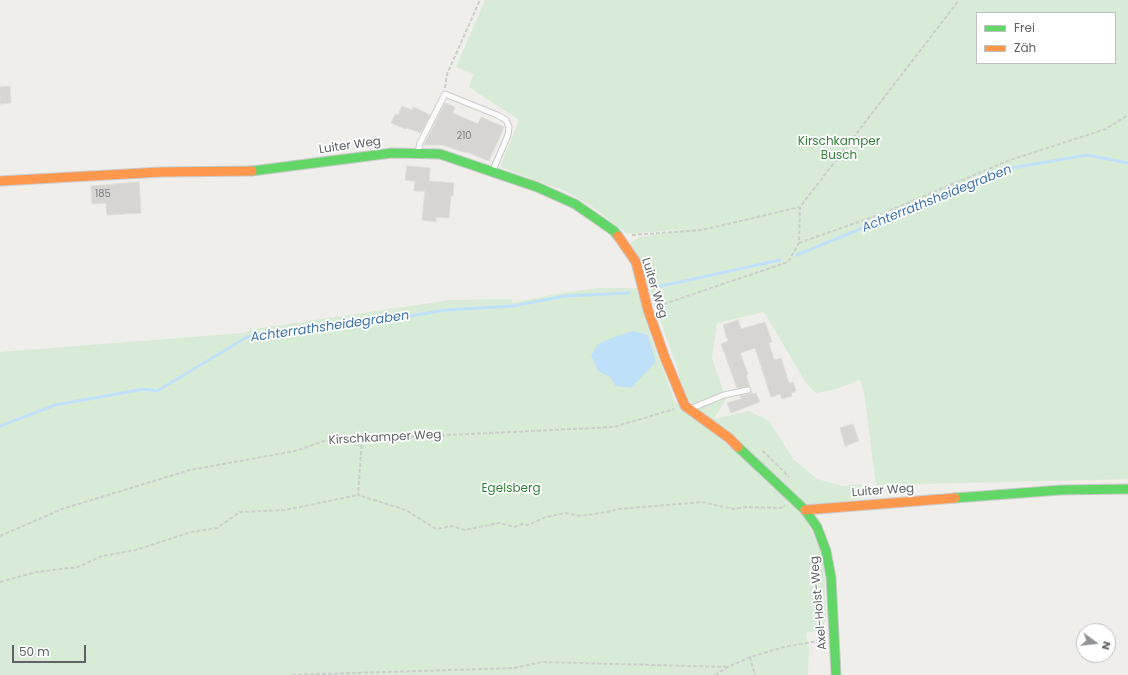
<!DOCTYPE html>
<meta charset="utf-8">
<style>
body{margin:0}
#map{position:relative;width:1128px;height:675px;overflow:hidden;background:#efeeea;font-family:Poppins,sans-serif}
canvas{display:block}
.legend{position:absolute;left:976px;top:12px;width:140px;height:52px;box-sizing:border-box;background:#fff;border:1px solid #bfc1c3;margin:0;padding:5px 7px;list-style:none;font-size:12px;color:#5f6368}
.legend li{display:flex;align-items:center;gap:8px;height:20px}
.legend b{width:20px;border:1px solid #bfc1c3}
.north{position:absolute;left:1076px;top:623px;width:40px;height:40px;box-sizing:border-box;background:#fff;border:1px solid #bfc1c3;border-radius:50%;rotate:105deg;font-size:11px;font-weight:700;line-height:16px;text-align:center;color:#5f6368}
.north::after{content:'';display:block;margin:auto;width:14px;height:18px;background:#919496;clip-path:polygon(50% 0,100% 100%,50% 72%,0 100%)}
.scale{position:absolute;left:12px;top:645px;width:74px;height:18px;box-sizing:border-box;border:2px solid #5f6368;border-top:0;padding-left:5px;font-size:12px;line-height:14px;white-space:nowrap;color:#5f6368;-webkit-text-stroke:3px #fff;paint-order:stroke}
</style>
<div id="map">
<canvas width="1128" height="675"></canvas>
<ul class="legend">
<li><b style="height:5px;background:#63d668"></b>Frei</li>
<li><b style="height:5px;background:#ff974d"></b>Zäh</li>
</ul>
<div class="north">N</div>
<div class="scale">50 m</div>
</div>
<script>
const g = document.querySelector('canvas').getContext('2d');
g.lineJoin = 'round';
function paint(path, color) {
  g.fillStyle = color;
  g.fill(path, 'evenodd');
}
function poly(rows) {
  const path = new Path2D();
  for (const r of rows) {
    path.moveTo(r[0], r[1]);
    for (let i = 2; i < r.length; i += 2) path.lineTo(r[i], r[i + 1]);
  }
  return path;
}
function stroke(path, color, width, dash) {
  g.strokeStyle = color;
  g.lineWidth = width;
  g.lineCap = dash ? 'butt' : 'round';
  g.setLineDash(dash || []);
  g.stroke(path);
}
function drawText(font, color, halo, rows, align = 'center') {
  g.font = font + ' Poppins,sans-serif';
  g.lineWidth = 3.5;
  g.setLineDash([]);
  g.textBaseline = 'middle';
  g.strokeStyle = halo;
  g.fillStyle = color;
  for (const [text, x, y, turn = 0] of rows) {
    g.save();
    g.translate(x, y);
    g.rotate((+turn || 0) * Math.PI / 180);
    g.textAlign = isNaN(turn) ? turn : align;
    if (halo) g.strokeText(text, 0, 0);
    g.fillText(text, 0, 0);
    g.restore();
  }
}
const green = poly([
 [485,0,1128,0,1128,479,876,485,864,392,860,380,836,389,816,393,806,383,764,312,717,323,712,358,726,399,714,419,749,411,769,421,793,459,817,479,843,486,862,484,860,499,806,506,683,395,678,369,652,297,631,242,641,237,686,229,627,234,590,205,565,191,500,167,519,120,469,87,474,74,456,67],
 [977,13,1115,13,1115,63,977,63],
 [598,288,638,288,650,335,675,402,734,450,805,515,824,561,826,620,822,626,814,631,806,633,809,647,808,675,0,675,0,352,243,333,254,329,451,300,512,299,512,303,557,294]
]);
const water = poly([
 [633,331,648,335,656,362,631,388,616,386,610,377,598,371,591,355,598,344,617,336]
]);
const stream = poly([
 [797,255,1006,169,1087,155,1128,163],
 [657,287,780,260],
 [0,426,55,405,144,389,157,391,247,337,350,326,446,310,513,306,565,296,629,293]
]);
const building = poly([
 [10,86,11,103,0,104,0,87,10,86],
 [445,103,455,107,453,113,478,124,481,117,504,127,489,161,467,152,466,153,443,145,424,145,445,103],
 [402,106,412,110,414,107,430,115,421,133,407,128,406,129,391,123,395,114,398,115,402,106],
 [407,166,430,168,429,181,454,183,453,196,451,196,449,218,436,217,436,222,422,220,425,191,414,191,415,181,405,180,407,166],
 [139,182,141,213,107,215,106,203,92,204,91,186,139,182],
 [738,320,741,329,765,322,772,342,769,343,774,360,781,358,789,383,793,382,796,391,791,393,792,396,782,399,780,394,771,397,755,348,740,353,748,374,746,375,750,387,737,388,721,344,728,341,723,325,738,320],
 [752,392,753,394,756,393,760,402,731,413,727,403,741,399,740,396,749,394,752,392],
 [853,424,859,441,845,446,840,428,853,424]
]);
const path = poly([
 [445,88,447,74,480,0],
 [632,235,702,230,800,207],
 [799,243,881,214,1010,160,1106,129,1128,115],
 [658,306,788,262,799,243,800,207,959,0],
 [362,439,358,495,406,510,436,529,452,526,465,530,499,523,515,527,522,524,528,525,546,517,566,513,581,516,607,512,618,509,702,502,733,509,747,507,781,508,785,505],
 [762,452,764,452,789,477],
 [0,536,62,509,190,470,295,451,324,441,614,427,674,409],
 [0,582,36,572,78,567,102,556,136,550,191,532,217,528,240,512,285,510,358,495],
 [750,657,755,675],
 [292,675,514,668,542,662,728,667],
 [715,675,728,667,750,657,784,647,823,640]
]);
const lane = poly([
 [418,153,420,143,445,94,497,115,506,120,509,127,508,135,493,170],
 [692,408,724,395,748,390]
]);
const fast = poly([
 [252,171,392,153,440,154,537,187,575,204,614,231,618,236],
 [738,447,805,510,817,527,826,551,831,577,836,675],
 [955,498,1061,490,1128,489]
]);
const slow = poly([
 [0,181,161,172,252,171],
 [618,236,636,262,648,310,665,358,685,406,729,438,738,447],
 [805,510,955,498]
]);
const numberNames = [
 ["210",464,136],
 ["185",103,194]
];
const parkNames = [
 ["Kirschkamper",839,142],
 ["Busch",839,156],
 ["Egelsberg",511,489]
];
const streetNames = [
 ["Luiter Weg",350,146,-8],
 ["Luiter Weg",654,288,73],
 ["Kirschkamper Weg",385,438,-3],
 ["Luiter Weg",883,491,-4],
 ["Axel-Holst-Weg",819,603,-95]
];
const waterNames = [
 ["Achterrathsheidegraben",937,199,-22],
 ["Achterrathsheidegraben",330,327,-8]
];
paint(green, '#d8ebd6');
paint(water, '#bfe0f9');
stroke(stream, '#bfe0f9', 3);
paint(building, '#d6d5d3');
stroke(building, '#deddd9', 1);
stroke(lane, '#cbcccc', 7);
stroke(fast, '#cacacb', 11);
stroke(slow, '#cacacb', 11);
stroke(path, '#cacfcc', 2, [4, 2]);
stroke(lane, '#fdfcfc', 5);
stroke(fast, '#63d668', 9);
stroke(slow, '#ff974d', 9);
drawText('10px', '#7e8184', null, numberNames);
drawText('12px', '#348238', '#fff', parkNames);
drawText('12px', '#5f6368', '#fff', streetNames);
drawText('italic 13px', '#4174aa', '#fff', waterNames);
</script>
